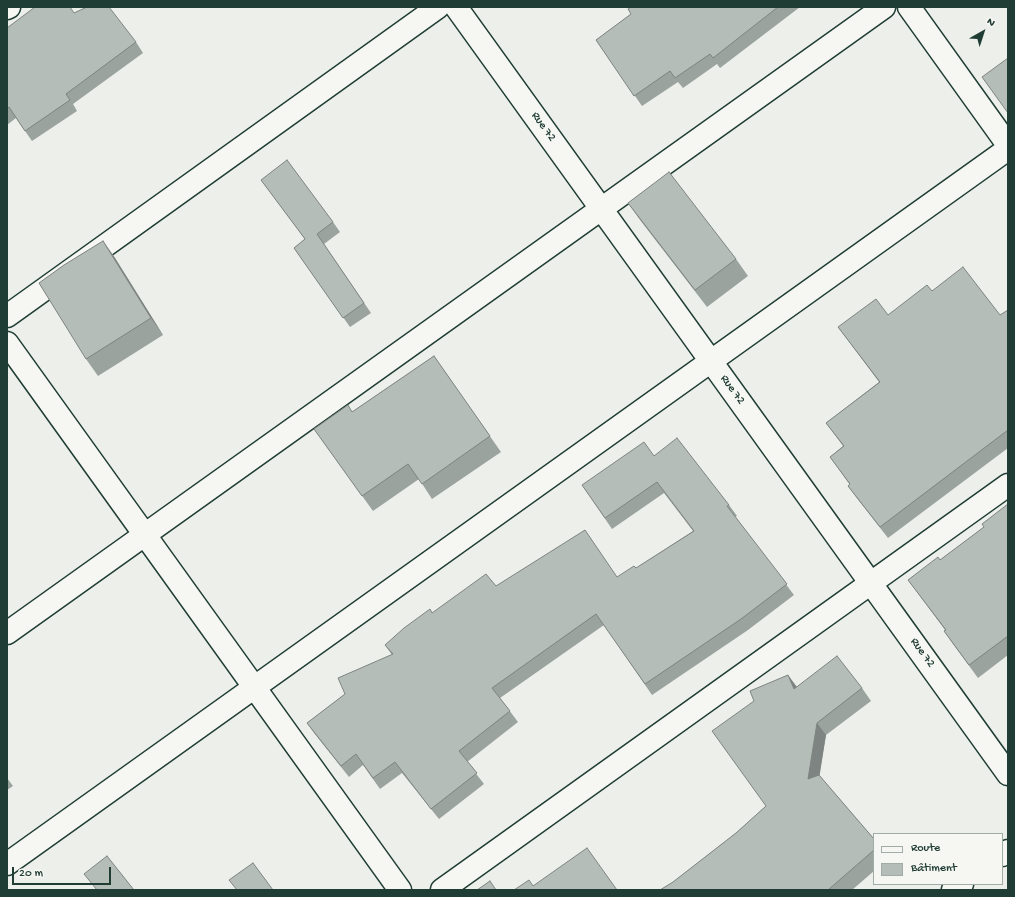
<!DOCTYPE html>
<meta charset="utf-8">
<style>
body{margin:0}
#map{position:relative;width:1015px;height:897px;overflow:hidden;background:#edefea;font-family:"Gochi Hand",sans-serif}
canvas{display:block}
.frame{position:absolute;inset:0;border:8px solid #1f3d34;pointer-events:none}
.legend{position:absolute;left:873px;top:833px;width:130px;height:52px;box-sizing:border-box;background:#f6f6f2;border:1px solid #a0aca6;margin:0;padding:5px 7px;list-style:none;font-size:12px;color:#1f3d34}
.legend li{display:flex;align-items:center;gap:8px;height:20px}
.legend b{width:20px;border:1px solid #a0aca6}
.north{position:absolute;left:963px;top:12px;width:40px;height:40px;-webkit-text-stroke:3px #f6f6f2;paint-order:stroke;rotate:39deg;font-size:11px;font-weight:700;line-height:16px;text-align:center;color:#1f3d34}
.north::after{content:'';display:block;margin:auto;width:14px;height:18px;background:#1f3d34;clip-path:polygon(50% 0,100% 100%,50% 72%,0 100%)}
.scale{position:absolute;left:12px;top:867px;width:99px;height:18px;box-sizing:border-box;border:2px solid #1f3d34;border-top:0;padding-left:5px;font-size:12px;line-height:14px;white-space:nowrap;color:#1f3d34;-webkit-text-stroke:3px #f6f6f2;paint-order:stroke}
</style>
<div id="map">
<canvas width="1015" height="897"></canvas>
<div class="frame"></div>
<ul class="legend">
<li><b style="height:5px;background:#f6f6f2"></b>Route</li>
<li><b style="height:11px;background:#b4bdb8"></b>Bâtiment</li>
</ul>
<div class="north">N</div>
<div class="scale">20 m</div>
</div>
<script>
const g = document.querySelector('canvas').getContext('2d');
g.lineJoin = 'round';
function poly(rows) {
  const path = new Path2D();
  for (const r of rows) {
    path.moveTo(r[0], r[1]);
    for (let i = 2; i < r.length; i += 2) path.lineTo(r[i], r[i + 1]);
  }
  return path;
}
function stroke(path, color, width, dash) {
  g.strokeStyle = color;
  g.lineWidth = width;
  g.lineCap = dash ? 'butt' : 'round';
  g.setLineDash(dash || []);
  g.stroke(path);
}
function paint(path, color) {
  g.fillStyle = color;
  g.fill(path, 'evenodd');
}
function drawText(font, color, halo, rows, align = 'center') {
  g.font = font + ' "Gochi Hand",sans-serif';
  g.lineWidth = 3;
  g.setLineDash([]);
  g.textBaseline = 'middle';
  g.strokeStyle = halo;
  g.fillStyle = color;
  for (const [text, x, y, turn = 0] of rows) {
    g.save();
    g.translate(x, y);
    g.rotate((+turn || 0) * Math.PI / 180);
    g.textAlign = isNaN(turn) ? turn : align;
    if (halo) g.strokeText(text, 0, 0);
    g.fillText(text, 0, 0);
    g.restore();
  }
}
const minor = poly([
 [456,7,1008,774],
 [909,7,1008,145],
 [7,8,9,7],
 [7,316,438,7],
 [7,343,400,890],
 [7,633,884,7],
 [1002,855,1008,851],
 [7,864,1008,149],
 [442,890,1008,485],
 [953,890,962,884]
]);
const wall = poly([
 [631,7,800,7,720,68,717,64,683,88,678,82,642,106,596,40,631,14],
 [7,28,136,42,143,53,73,104,77,111,32,141,16,118,7,125],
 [261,180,333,222,340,232,324,244,371,313,350,327,294,248,305,239],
 [628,203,736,259,748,276,707,307,640,220],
 [103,241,115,258,163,335,98,376,86,359],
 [932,291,1000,315,1008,310,1008,448,888,538,856,497,848,486,850,485,830,457,843,446,826,423,879,382,838,327,888,315],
 [434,356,501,452,432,499,419,479,373,511,314,429,352,412],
 [654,456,729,505,737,516,735,517,794,595,748,630,652,695,604,625,500,698,518,722,467,762,484,784,439,819,402,773,380,789,363,765,349,777,314,733,307,723,345,694,392,655,385,645,432,613,496,586,617,577,636,568,693,531,664,493,612,529,582,485],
 [1008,504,1008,655,978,678,953,644,944,631,945,630,908,580,940,560,984,527],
 [788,675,796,687,862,688,871,701,826,735,819,775,874,839,874,871,852,890,660,890,673,882,736,833,766,806,754,701],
 [7,778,13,786,7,790]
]);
const shadedWall = poly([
 [103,241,115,258,163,335,151,318],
 [788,675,797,687,794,689],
 [817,723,826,735,817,792,808,779]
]);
const building = poly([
 [35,7,70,7,74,13,87,7,109,7,136,42,66,94,70,100,25,131,9,107,7,109,7,28,35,7],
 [631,7,778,7,713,58,710,54,675,78,670,71,634,96,596,40,631,14,628,9,631,7],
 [1008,58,1008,113,982,77,1008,58],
 [287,160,333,222,317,234,364,303,343,318,294,248,305,239,261,180,287,160],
 [669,172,736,259,695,290,628,203,669,172],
 [103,241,151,318,86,359,39,283,64,265,103,241],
 [963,267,1000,315,1008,310,1008,430,880,527,848,486,850,484,830,457,844,446,826,423,880,382,838,327,876,299,888,315,927,285,932,291,963,267],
 [434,356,490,436,422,484,408,464,362,496,314,429,348,405,352,412,434,356],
 [677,438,729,505,727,506,787,584,741,619,645,684,596,614,492,688,510,711,459,751,477,773,431,809,395,762,373,778,356,754,341,766,307,723,345,694,338,678,393,654,385,645,404,628,430,609,432,613,486,574,496,586,585,530,617,577,634,566,636,568,694,531,657,482,605,518,582,485,644,442,654,456,677,438],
 [1008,504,1008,636,969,665,944,631,946,630,908,580,938,557,940,560,984,527,982,524,1008,504],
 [837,656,862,688,817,723,808,779,819,775,874,839,874,850,828,890,660,890,673,882,736,833,766,806,712,731,754,701,750,691,788,675,794,689,837,656],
 [587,848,617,890,514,890,529,880,533,886,587,848],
 [107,856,134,890,97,890,84,874,107,856],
 [253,863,273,890,237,890,229,880,253,863],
 [490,881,496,890,477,890,490,881]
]);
const streetNames = [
 ["Rue 72",543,127,54],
 ["Rue 72",732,390,54],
 ["Rue 72",922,653,54]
];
stroke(minor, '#1f3d34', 25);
stroke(minor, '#f6f6f2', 22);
paint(wall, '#9ba39e');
paint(shadedWall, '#7e8481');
paint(building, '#b4bdb8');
stroke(building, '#7e8481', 1);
drawText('12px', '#1f3d34', '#f6f6f2', streetNames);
</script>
